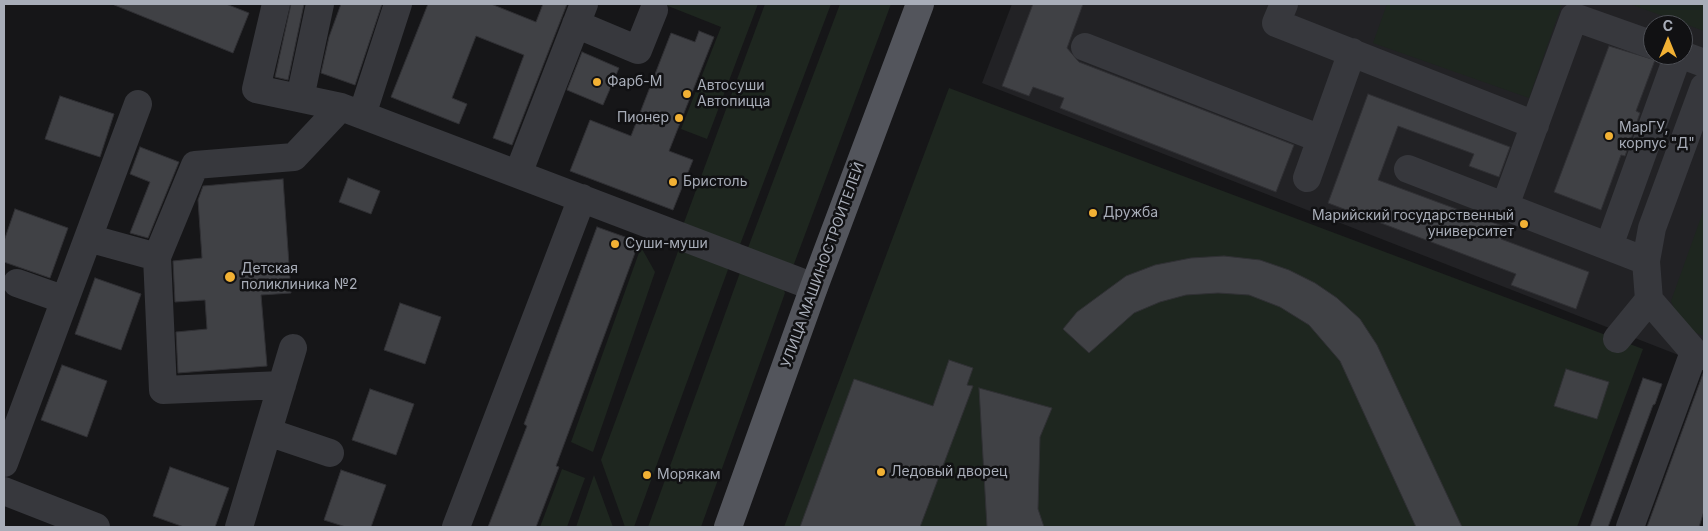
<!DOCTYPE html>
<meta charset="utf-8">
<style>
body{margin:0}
#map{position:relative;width:1708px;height:531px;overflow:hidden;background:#161618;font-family:Inter,sans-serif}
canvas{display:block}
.frame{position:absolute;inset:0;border:5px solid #a8adb8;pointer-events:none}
.north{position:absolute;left:1643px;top:15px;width:50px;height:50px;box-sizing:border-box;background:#111113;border:1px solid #4d4f55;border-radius:50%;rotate:0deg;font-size:14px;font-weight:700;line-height:20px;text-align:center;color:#a8adb8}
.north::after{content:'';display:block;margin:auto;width:18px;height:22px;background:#f2b134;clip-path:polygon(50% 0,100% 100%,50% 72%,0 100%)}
</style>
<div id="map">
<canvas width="1708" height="531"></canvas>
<div class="frame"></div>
<div class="north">С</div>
</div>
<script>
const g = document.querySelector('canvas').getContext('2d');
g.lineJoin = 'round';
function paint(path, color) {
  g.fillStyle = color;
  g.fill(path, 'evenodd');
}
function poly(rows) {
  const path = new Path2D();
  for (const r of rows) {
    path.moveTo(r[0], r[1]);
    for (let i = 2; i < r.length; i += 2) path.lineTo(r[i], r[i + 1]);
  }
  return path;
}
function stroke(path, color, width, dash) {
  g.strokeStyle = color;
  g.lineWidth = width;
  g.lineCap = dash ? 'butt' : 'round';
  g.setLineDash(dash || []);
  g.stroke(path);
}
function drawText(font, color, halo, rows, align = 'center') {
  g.font = font + ' Inter,sans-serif';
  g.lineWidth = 5;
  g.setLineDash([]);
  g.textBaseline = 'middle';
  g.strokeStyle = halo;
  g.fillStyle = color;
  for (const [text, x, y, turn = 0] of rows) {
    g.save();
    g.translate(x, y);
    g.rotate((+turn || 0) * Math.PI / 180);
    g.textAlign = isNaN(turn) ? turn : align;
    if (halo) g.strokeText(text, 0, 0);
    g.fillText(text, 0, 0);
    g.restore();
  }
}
const built = poly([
 [1012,4,1704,4,1704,365,982,83],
 [1653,25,1683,25,1683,55,1653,55]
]);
const green = poly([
 [663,4,758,4,707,139,681,129,721,27],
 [765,4,831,4,738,250,682,228],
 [840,4,891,4,794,264,783,268,746,253],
 [1387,4,1562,4,1529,98,1373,43],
 [1630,4,1704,4,1704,31],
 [949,88,1643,349,1577,527,784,527],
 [1704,209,1704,336,1682,328,1671,301],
 [680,246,730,264,634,527,625,527,601,460],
 [641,247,655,272,593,452,571,442],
 [742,267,780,281,785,293,701,527,648,527],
 [562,469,585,478,567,527,540,527],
 [594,475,613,527,576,527]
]);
const building = poly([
 [112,4,226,4,249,13,233,53,112,4],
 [291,4,304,4,288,80,275,77,291,4],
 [341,4,382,4,355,85,321,73,329,37,341,4],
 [428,4,491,4,536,22,543,4,567,4,512,145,493,138,524,55,476,36,452,98,467,104,459,124,391,97,428,4],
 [1033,4,1083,4,1067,48,1079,62,1294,145,1276,192,1060,108,1064,98,1033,87,1029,96,1002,86,1033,4],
 [699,31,714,37,669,151,693,160,673,210,570,171,590,120,631,136,671,33,695,42,699,31],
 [1609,46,1655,60,1636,111,1640,113,1625,156,1621,155,1601,210,1554,192,1609,46],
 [582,52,619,68,603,105,567,90,582,52],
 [1368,94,1510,147,1499,177,1469,166,1474,154,1398,126,1378,180,1505,227,1501,239,1589,272,1576,309,1511,285,1516,274,1328,203,1368,94],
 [60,96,114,114,100,157,45,139,60,96],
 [140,147,179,162,148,238,130,233,150,182,130,174,140,147],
 [348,178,380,191,371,214,339,202,348,178],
 [283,179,291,293,261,295,267,366,178,373,176,332,207,329,205,300,175,302,173,261,202,258,198,200,203,186,283,179],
 [15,209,68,228,50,278,4,262,4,241,15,209],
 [597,227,639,242,556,466,559,467,536,527,488,527,527,426,524,424,597,227],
 [1224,256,1260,260,1289,270,1315,283,1337,298,1360,319,1377,345,1462,527,1416,527,1340,361,1309,325,1280,307,1249,295,1218,293,1186,295,1160,302,1134,313,1089,353,1063,329,1077,312,1126,276,1155,265,1191,258,1224,256],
 [95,278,141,294,121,350,75,334,95,278],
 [400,303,441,317,425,364,384,350,400,303],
 [949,360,973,368,967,385,973,386,920,527,800,527,854,379,933,406,949,360],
 [62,365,107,381,87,437,41,420,62,365],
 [1566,369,1609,382,1597,419,1554,406,1566,369],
 [1704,371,1704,511,1699,527,1647,527,1704,371],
 [1643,378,1662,384,1655,404,1653,405,1608,527,1590,527,1643,378],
 [979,388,1052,408,1040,437,1038,509,1044,527,987,527,979,388],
 [370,389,414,404,396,455,352,440,370,389],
 [170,467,229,488,215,527,184,527,153,516,170,467],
 [341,470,386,485,371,527,346,527,324,520,341,470]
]);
const minor = poly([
 [276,4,256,89,341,107,814,287],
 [1284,4,1276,23,1535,125],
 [576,24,638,50,654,10],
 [1085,47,1321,139],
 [1682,55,1704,63],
 [1704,87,1652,228,1646,261,1649,300,1694,352,1704,356],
 [300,98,320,4],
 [362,115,398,4],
 [1408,169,1646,261],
 [518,174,584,4],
 [1307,178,1352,52],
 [1505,206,1574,17,1653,45],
 [88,238,157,257],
 [1609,246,1678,55],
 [17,283,65,300],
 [1617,339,1649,300],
 [282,385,163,390,157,257,195,165,294,157,341,107],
 [268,432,330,453],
 [4,463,138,104],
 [4,491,96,527],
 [239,527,293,348],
 [456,527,582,198],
 [1630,527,1694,352]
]);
const major = poly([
 [728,527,814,287,920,4]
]);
const markers = [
 [597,82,5,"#f2b134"],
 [687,94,5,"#f2b134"],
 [679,118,5,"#f2b134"],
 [1609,136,5,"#f2b134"],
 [673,182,5,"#f2b134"],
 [1093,213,5,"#f2b134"],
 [1524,224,5,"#f2b134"],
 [615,244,5,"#f2b134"],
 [230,277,6,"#f2b134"],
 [881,472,5,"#f2b134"],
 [647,475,5,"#f2b134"]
];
const poiNames = [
 ["Фарб-М",607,82],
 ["Автосуши",697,86],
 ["Автопицца",697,102],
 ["Пионер",669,118,"right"],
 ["МарГУ,",1619,128],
 ["корпус \"Д\"",1619,144],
 ["Бристоль",683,182],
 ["Дружба",1103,213],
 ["Марийский государственный",1514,216,"right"],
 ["университет",1514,232,"right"],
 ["Суши-муши",625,244],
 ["Детская",241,269],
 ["поликлиника №2",241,285],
 ["Ледовый дворец",891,472],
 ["Морякам",657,475]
];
const streetNames = [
 ["УЛИЦА МАШИНОСТРОИТЕЛЕЙ",823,265,-70]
];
paint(built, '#222225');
paint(green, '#1e261f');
paint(building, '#404145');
stroke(building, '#303034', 1);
stroke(minor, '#37383d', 28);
stroke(major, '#53555c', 28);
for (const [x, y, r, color] of markers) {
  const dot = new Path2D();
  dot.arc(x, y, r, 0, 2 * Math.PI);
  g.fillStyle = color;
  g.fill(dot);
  stroke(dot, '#111113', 2);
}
drawText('14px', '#a8adb8', '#111113', poiNames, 'left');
drawText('14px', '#a8adb8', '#111113', streetNames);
</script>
